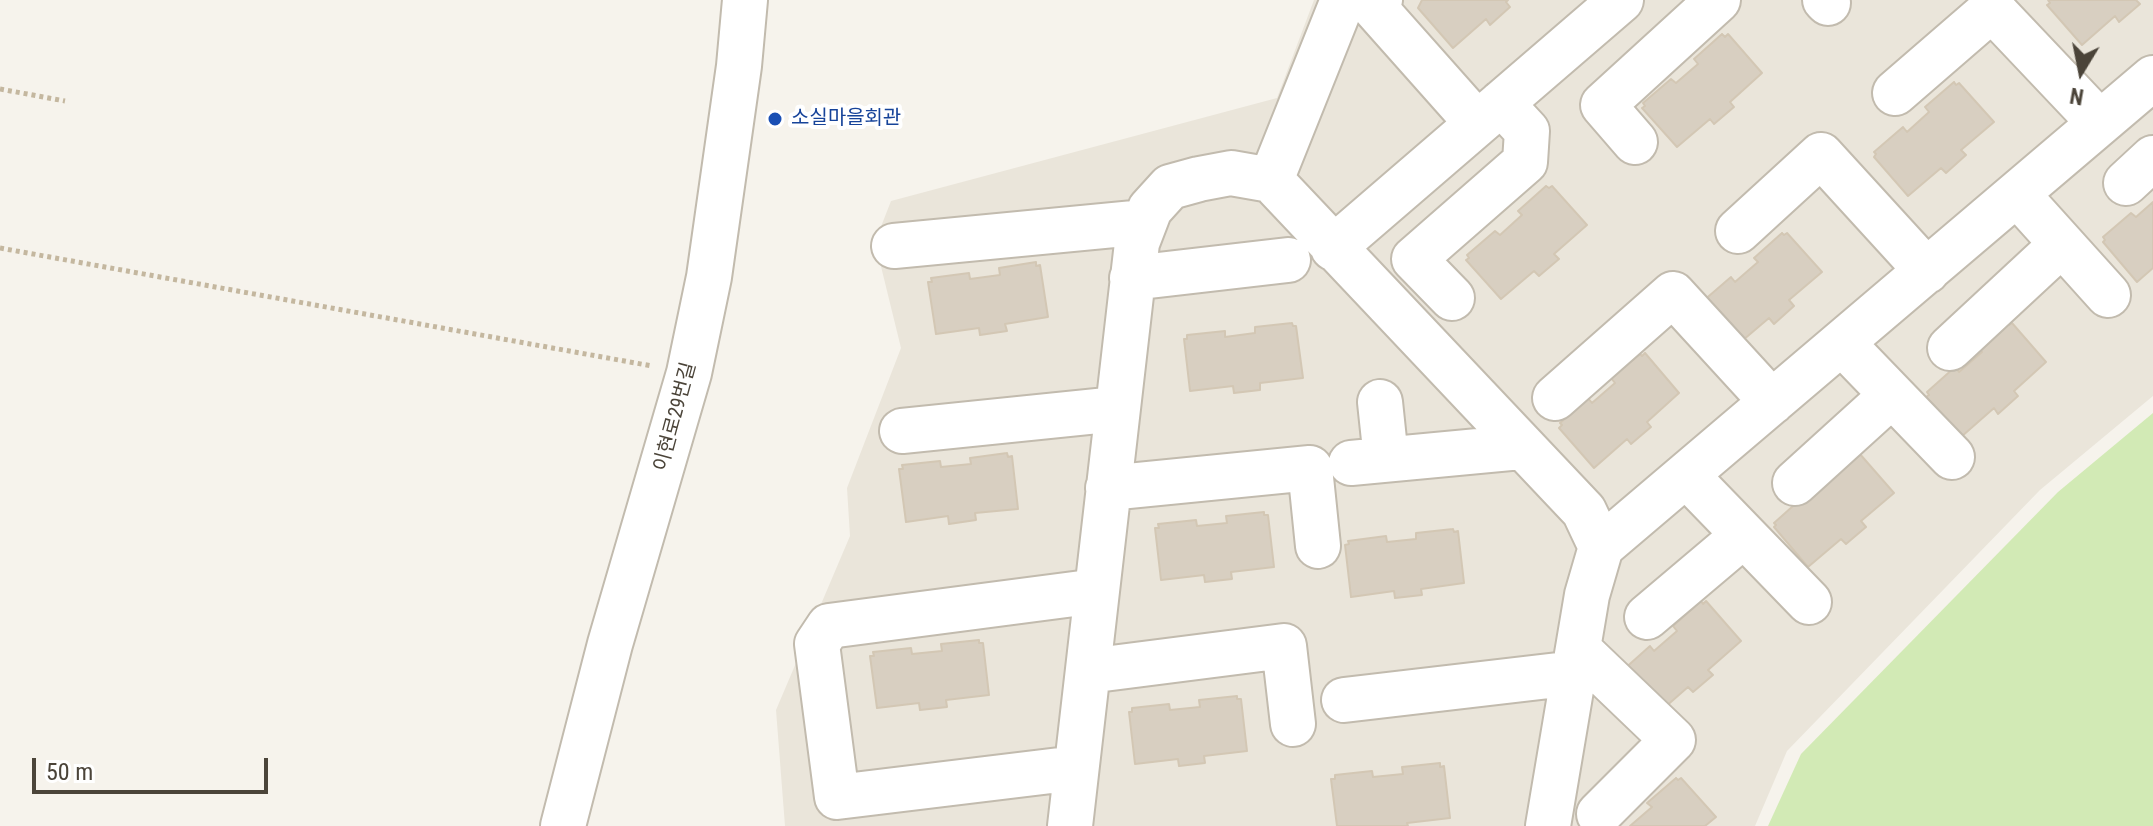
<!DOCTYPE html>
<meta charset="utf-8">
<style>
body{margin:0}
#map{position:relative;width:2153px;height:826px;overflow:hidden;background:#f6f3ec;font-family:"Roboto Condensed",sans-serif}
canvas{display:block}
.north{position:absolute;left:2041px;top:32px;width:80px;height:80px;-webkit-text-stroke:6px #fff;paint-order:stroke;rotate:190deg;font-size:22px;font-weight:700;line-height:32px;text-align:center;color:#4b4439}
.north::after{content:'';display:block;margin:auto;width:28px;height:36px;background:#4b4439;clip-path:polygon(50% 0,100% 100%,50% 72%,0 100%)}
.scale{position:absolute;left:32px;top:758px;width:236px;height:36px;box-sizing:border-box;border:4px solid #4b4439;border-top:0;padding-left:10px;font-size:24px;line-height:28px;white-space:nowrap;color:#4b4439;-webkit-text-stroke:6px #fff;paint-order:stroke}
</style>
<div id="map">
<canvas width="2153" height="826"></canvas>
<div class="north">N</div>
<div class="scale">50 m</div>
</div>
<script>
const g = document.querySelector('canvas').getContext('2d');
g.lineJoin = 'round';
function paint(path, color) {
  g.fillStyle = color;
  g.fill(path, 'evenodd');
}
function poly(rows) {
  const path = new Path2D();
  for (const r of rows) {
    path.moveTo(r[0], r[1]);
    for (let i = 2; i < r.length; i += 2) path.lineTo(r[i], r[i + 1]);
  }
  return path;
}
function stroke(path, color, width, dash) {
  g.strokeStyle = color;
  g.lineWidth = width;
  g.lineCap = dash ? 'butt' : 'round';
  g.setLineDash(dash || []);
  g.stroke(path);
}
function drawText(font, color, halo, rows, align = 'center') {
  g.font = font + ' "Roboto Condensed","Noto Sans KR",sans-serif';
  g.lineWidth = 8;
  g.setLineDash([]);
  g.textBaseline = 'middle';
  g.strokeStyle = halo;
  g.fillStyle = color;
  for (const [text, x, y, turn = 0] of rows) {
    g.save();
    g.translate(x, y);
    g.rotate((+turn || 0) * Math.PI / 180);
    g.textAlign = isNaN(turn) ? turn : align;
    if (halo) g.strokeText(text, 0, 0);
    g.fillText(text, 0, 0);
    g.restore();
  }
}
const residential = poly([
 [1314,0,2153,0,2153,396,2040,490,1787,751,1755,826,785,826,776,710,850,536,847,488,901,348,875,242,891,201,1277,98]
]);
const green = poly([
 [2153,413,2153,826,1768,826,1801,754,2058,492]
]);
const building = poly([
 [1422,0,1508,0,1506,2,1510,7,1490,25,1486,19,1453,48,1418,8,1422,0],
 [2048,0,2136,0,2140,4,2119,22,2115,16,2082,45,2047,5,2050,3,2048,0],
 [1722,34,1725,37,1728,34,1762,73,1730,102,1734,107,1714,124,1710,119,1677,147,1642,108,1645,106,1643,103,1671,79,1676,83,1698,64,1694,59,1722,34],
 [1954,82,1956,85,1959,83,1994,122,1961,150,1966,155,1946,173,1941,168,1908,196,1874,157,1876,154,1874,152,1903,127,1907,132,1929,112,1925,107,1954,82],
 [1546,186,1549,188,1552,186,1587,225,1554,254,1559,259,1539,276,1534,271,1501,299,1466,260,1469,258,1467,255,1495,231,1500,235,1522,215,1518,211,1546,186],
 [2153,202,2153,268,2137,282,2103,242,2105,240,2103,237,2131,213,2136,217,2153,202],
 [1782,233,1784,235,1787,233,1822,272,1789,300,1794,306,1774,324,1769,318,1736,346,1702,302,1731,277,1735,282,1758,262,1754,258,1782,233],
 [1036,262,1036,266,1040,265,1048,317,1005,324,1007,331,980,335,979,328,936,334,928,282,932,282,931,278,969,273,970,279,1000,275,999,268,1036,262],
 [1292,323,1293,326,1296,326,1303,378,1260,383,1260,390,1234,393,1233,386,1190,391,1184,339,1187,339,1187,335,1225,331,1225,337,1255,333,1255,327,1292,323],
 [2007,323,2009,325,2012,323,2046,362,2014,391,2018,396,1998,414,1994,408,1961,437,1926,397,1929,395,1927,392,1955,367,1959,372,1982,352,1978,347,2007,323],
 [1645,353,1679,393,1647,422,1651,427,1631,444,1627,439,1594,468,1559,428,1562,425,1560,423,1588,398,1592,403,1615,383,1611,378,1640,354,1642,356,1645,353],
 [1007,453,1008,457,1012,456,1018,509,975,513,976,520,949,524,948,516,906,522,899,469,903,469,902,465,940,461,941,467,971,464,970,458,1007,453],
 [1859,453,1894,493,1861,521,1866,527,1846,544,1841,539,1808,567,1774,527,1776,525,1774,523,1802,498,1807,502,1829,483,1825,478,1859,453],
 [1264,512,1264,515,1268,515,1274,567,1231,572,1232,579,1205,582,1204,575,1161,580,1155,528,1159,528,1158,524,1196,520,1197,526,1227,523,1226,516,1264,512],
 [1453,529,1454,532,1458,531,1464,583,1421,589,1422,595,1395,598,1394,591,1351,597,1345,545,1349,544,1348,541,1386,536,1387,542,1416,539,1416,533,1453,529],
 [1701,601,1703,604,1706,601,1741,641,1708,670,1713,675,1693,692,1688,687,1656,715,1622,671,1650,646,1654,651,1677,631,1673,626,1701,601],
 [979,640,979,643,983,643,989,695,946,700,947,707,920,710,919,703,877,708,870,656,874,656,873,652,911,648,912,654,942,651,941,644,979,640],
 [1237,696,1237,699,1241,699,1247,751,1204,756,1205,763,1179,766,1178,759,1135,764,1129,712,1132,712,1132,708,1169,704,1170,710,1200,707,1199,700,1237,696],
 [1440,763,1440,767,1444,766,1450,818,1407,823,1408,826,1337,826,1331,779,1335,779,1335,775,1372,771,1373,777,1403,774,1402,767,1440,763],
 [1676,778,1678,780,1681,778,1716,817,1705,826,1630,826,1652,807,1647,803,1676,778]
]);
const path = poly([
 [0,89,65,101],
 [0,248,652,366]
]);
const minor = poly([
 [1380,0,1373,6,1477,123],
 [1825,0,1828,3],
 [1895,93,1992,9,2100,123],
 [1635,142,1603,105,1718,0],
 [1271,180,1584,511,1601,547,1587,595,1548,826],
 [2126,183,2153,158],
 [2017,194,2108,295],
 [1738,231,1821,155,1927,271],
 [894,246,1145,222],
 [1333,248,1621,0],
 [1132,278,1288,260],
 [1452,298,1414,259,1525,162,1527,131,1501,103],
 [1842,343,1952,457],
 [1950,348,2062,244],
 [1555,398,1673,294,1772,402],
 [1380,402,1386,459],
 [902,431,1117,409],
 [1351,463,1521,447],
 [1686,475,1809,602],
 [1795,483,1892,395],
 [1108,488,1310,468,1318,546],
 [1601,547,2153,78],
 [1647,617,1744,535],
 [1578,649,1673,740,1599,814],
 [1088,671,1284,646,1293,724],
 [1344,700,1575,673],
 [1076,768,837,797,817,644,829,626,1097,591],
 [563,826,610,644,689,373,709,277,739,66,745,0],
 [1070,826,1137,243,1150,209,1170,187,1199,179,1231,173,1271,180,1343,0]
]);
const markers = [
 [775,119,8,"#1a4fb4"]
];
const transitNames = [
 ["소실마을회관",791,119]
];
const streetNames = [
 ["이현로29번길",676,417,-75]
];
paint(residential, '#eae5da');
paint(green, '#d2eab5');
paint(building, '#d8cfc1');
stroke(building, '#d3c7b4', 2);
stroke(minor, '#c2bbae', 48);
stroke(path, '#c4b79f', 5, [4, 4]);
stroke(minor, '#fff', 44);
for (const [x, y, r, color] of markers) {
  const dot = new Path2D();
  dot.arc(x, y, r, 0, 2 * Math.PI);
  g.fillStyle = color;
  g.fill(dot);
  stroke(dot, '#fff', 3);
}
drawText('20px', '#164399', '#fff', transitNames, 'left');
drawText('20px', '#4b4439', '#fff', streetNames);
</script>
